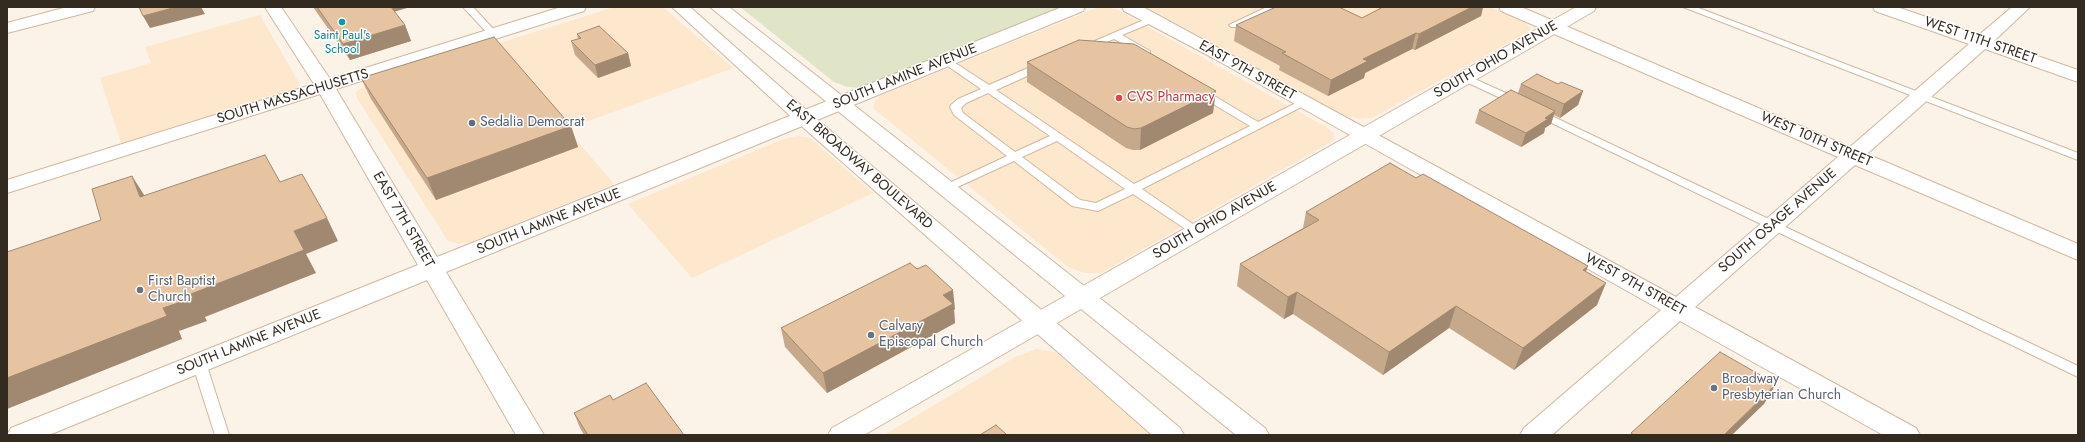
<!DOCTYPE html>
<style>
body{margin:0}
#map{position:relative;width:2085px;height:442px;overflow:hidden;background:#fbf2e8;font-family:Jost,sans-serif}
canvas{display:block}
.frame{position:absolute;inset:0;border:8px solid #332a20;pointer-events:none}
</style>
<div id="map">
<canvas width="2085" height="442"></canvas>
<div class="frame"></div>
</div>
<script>
const g = document.querySelector('canvas').getContext('2d');
g.lineJoin = 'round';
function paint(path, color) {
  g.fillStyle = color;
  g.fill(path, 'evenodd');
}
function poly(rows) {
  const path = new Path2D();
  for (const r of rows) {
    path.moveTo(r[0], r[1]);
    for (let i = 2; i < r.length; i += 2) path.lineTo(r[i], r[i + 1]);
  }
  return path;
}
function stroke(path, color, width, dash) {
  g.strokeStyle = color;
  g.lineWidth = width;
  g.lineCap = dash ? 'butt' : 'round';
  g.setLineDash(dash || []);
  g.stroke(path);
}
function drawText(font, color, halo, rows, align = 'center') {
  g.font = font + ' Jost,sans-serif';
  g.lineWidth = 3;
  g.setLineDash([]);
  g.textBaseline = 'middle';
  g.strokeStyle = halo;
  g.fillStyle = color;
  for (const [text, x, y, turn = 0] of rows) {
    g.save();
    g.translate(x, y);
    g.rotate((+turn || 0) * Math.PI / 180);
    g.textAlign = isNaN(turn) ? turn : align;
    if (halo) g.strokeText(text, 0, 0);
    g.fillText(text, 0, 0);
    g.restore();
  }
}
const built = poly([
 [614,7,663,7,733,68,567,129,614,184,471,242,459,244,448,241,357,98,356,92,364,86],
 [1099,7,1116,9,1326,127,1334,133,1334,140,1101,273,1085,273,1068,267,873,108,875,101,880,96],
 [1147,7,1489,7,1524,22,1531,28,1526,33,1372,118,1360,119,1342,115],
 [260,15,299,83,296,89,121,143,100,78,151,63,145,47],
 [798,136,810,138,873,193,692,278,628,204,781,140],
 [1036,349,1055,352,1150,435,884,435,1015,357]
]);
const green = poly([
 [740,7,1067,7,863,88,847,87,834,82]
]);
const service = poly([
 [463,7,473,7,496,32,496,36,490,36,463,7],
 [1267,7,1280,7,1237,27,1231,27,1229,25,1267,7],
 [1683,7,1696,7,2078,153,2078,160,1683,7],
 [1153,16,1156,17,1156,21,1122,35,1150,51,1150,55,1144,55,1114,39,1089,49,1083,49,1081,47,1153,16],
 [946,57,989,85,1037,64,1045,64,1046,66,1045,68,996,90,1134,184,1250,126,1198,95,1197,93,1198,91,1206,91,1258,122,1300,101,1304,100,1309,103,1142,189,1200,229,1202,232,1200,235,1196,236,1133,194,1098,211,1072,206,1014,161,951,190,943,190,941,188,943,186,1007,156,954,115,950,107,951,105,958,99,981,89,942,62,941,60,946,57],
 [988,93,1050,136,1015,152,963,113,961,108,966,103,988,93],
 [1057,141,1125,189,1096,203,1080,200,1022,157,1057,141],
 [1466,75,1521,100,1522,102,1521,104,1513,104,1462,80,1461,78,1462,76,1466,75],
 [1537,109,2078,366,2078,377,1533,114,1532,112,1537,109],
 [199,358,204,359,206,363,229,435,215,435,192,363,194,359,199,358]
]);
const minor = poly([
 [67,7,95,7,93,11,7,33,7,23,67,7],
 [265,7,281,7,330,79,561,7,586,7,584,11,336,89,437,257,1062,7,1085,7,1083,11,446,272,544,435,516,435,427,280,49,435,7,435,11,428,418,265,320,94,7,193,7,180,314,84,265,7],
 [1122,7,1143,7,1676,297,1838,157,1501,11,1499,7,1521,7,1850,147,1969,44,1875,11,1873,7,1897,7,1979,35,2012,7,2030,7,1994,41,2078,70,2078,82,1985,49,1867,154,2078,244,2078,260,1855,165,1695,307,1916,428,1920,435,1883,435,1680,321,1552,435,1520,435,1524,428,1661,310,1213,58,1124,11,1122,7]
]);
const secondary = poly([
 [1576,7,1596,7,1594,11,864,435,828,435,832,428,1576,7]
]);
const trunk = poly([
 [672,7,690,7,812,115,1180,428,1184,435,1152,435,798,123,672,7],
 [710,7,729,7,1265,428,1269,435,1236,435,710,7]
]);
const wall = poly([
 [313,7,410,7,394,12,405,25,411,41,350,60],
 [1383,7,1483,7,1481,16,1415,50,1412,49,1365,73,1364,78,1328,96,1279,70,1280,66,1234,41,1236,25,1362,18],
 [577,34,628,53,631,66,598,78,575,55,571,41,578,39],
 [1027,62,1213,113,1140,150,1133,150,1126,148,1027,82],
 [361,78,571,126,578,147,436,200,371,99],
 [1521,84,1558,84,1583,91,1578,105,1560,118,1554,115,1551,124,1545,128,1544,133,1521,147,1475,123,1479,110,1518,93],
 [1306,212,1586,272,1597,305,1514,370,1449,328,1383,375,1293,314,1284,319,1237,286,1240,264,1303,228],
 [955,309,954,310,955,323,827,393,785,347,781,328],
 [613,400,684,435,584,435,580,428,574,413]
]);
const shadedWall = poly([
 [176,7,201,7,205,14,150,28,143,16],
 [387,7,410,7,389,13],
 [1472,7,1483,7,1481,16,1415,50,1419,34],
 [405,25,411,41,350,60,343,44],
 [1416,33,1412,49,1365,73,1364,78,1328,96,1331,80,1363,59],
 [628,53,631,66,598,78,595,65],
 [1216,91,1213,113,1140,150,1141,128],
 [1583,91,1578,105,1560,118,1564,104],
 [1555,111,1551,124,1545,128,1544,133,1521,147,1526,133],
 [571,126,578,147,436,200,427,178],
 [132,176,146,198,140,197],
 [327,218,338,241,306,254,316,273,205,317,207,321,179,331,182,339,7,409,7,378,163,308,191,294,294,231],
 [1588,266,1580,288,1583,270],
 [1606,283,1597,305,1514,370,1523,348],
 [953,290,955,309,954,310,955,323,827,393,823,373,943,295],
 [1297,292,1293,314,1284,319,1288,297],
 [1456,306,1449,328,1383,375,1389,352],
 [1776,384,1764,404,1732,435,1724,435]
]);
const building = poly([
 [139,7,176,7,143,16,139,7],
 [317,7,391,7,405,25,343,44,317,7],
 [1276,7,1339,7,1362,18,1383,7,1472,7,1419,34,1416,33,1363,59,1368,61,1331,80,1282,53,1286,52,1236,25,1276,7],
 [599,26,628,53,595,65,571,41,581,38,577,34,599,26],
 [494,37,571,126,427,178,361,78,494,37],
 [1079,40,1134,44,1216,91,1141,128,1134,129,1127,127,1027,62,1079,40],
 [1537,74,1558,84,1561,82,1583,91,1564,104,1521,84,1537,74],
 [1511,90,1555,111,1545,118,1548,119,1526,133,1479,110,1511,90],
 [265,155,280,182,302,174,327,218,294,231,304,250,191,294,193,298,163,308,167,316,7,378,7,252,101,220,92,189,132,176,140,197,265,155],
 [1390,163,1416,178,1423,174,1588,266,1583,270,1606,283,1523,348,1456,306,1389,352,1297,292,1288,297,1240,264,1319,220,1306,212,1390,163],
 [910,263,917,269,926,265,953,290,943,295,953,304,823,373,781,328,910,263],
 [1720,352,1776,384,1725,434,1727,435,1634,435,1631,433,1720,352],
 [646,383,684,435,588,435,574,413,610,395,613,400,646,383],
 [996,425,1007,435,980,435,996,425]
]);
const markers = [
 [342,22,4,"#0f9aa8"],
 [1119,98,4,"#e0444e"],
 [472,123,4,"#5c6f8a"],
 [140,290,4,"#6b7280"],
 [871,335,4,"#6b7280"],
 [1714,388,4,"#6b7280"]
];
const farCulturenames = [
 ["Saint Paul's",342,36],
 ["School",342,50]
];
const streetNames = [
 ["WEST 11TH STREET",1980,41,19],
 ["SOUTH OHIO AVENUE",1496,60,-30],
 ["EAST 9TH STREET",1247,71,29],
 ["SOUTH LAMINE AVENUE",905,77,-22],
 ["SOUTH MASSACHUSETTS",293,97,-17],
 ["WEST 10TH STREET",1816,140,23],
 ["EAST BROADWAY BOULEVARD",859,165,41],
 ["EAST 7TH STREET",403,220,60],
 ["SOUTH OHIO AVENUE",1215,221,-30],
 ["SOUTH OSAGE AVENUE",1778,221,-41],
 ["SOUTH LAMINE AVENUE",549,222,-22],
 ["WEST 9TH STREET",1635,285,29],
 ["SOUTH LAMINE AVENUE",249,343,-22]
];
const healthNames = [
 ["CVS Pharmacy",1127,98]
];
const serviceNames = [
 ["Sedalia Democrat",480,123]
];
const worshipNames = [
 ["First Baptist",148,282],
 ["Church",148,298],
 ["Calvary",879,327],
 ["Episcopal Church",879,343],
 ["Broadway",1722,380],
 ["Presbyterian Church",1722,396]
];
paint(built, '#fde7cd');
paint(green, '#e0e5c7');
stroke(service, '#cfb9a0', 2);
stroke(minor, '#cfb9a0', 2);
stroke(secondary, '#cfb9a0', 2);
stroke(trunk, '#cfb9a0', 2);
paint(service, '#fff');
paint(minor, '#fff');
paint(secondary, '#fff');
paint(trunk, '#fff');
paint(wall, '#c6a98a');
paint(shadedWall, '#a18971');
paint(building, '#e6c4a1');
stroke(building, '#a18971', 1);
for (const [x, y, r, color] of markers) {
  const dot = new Path2D();
  dot.arc(x, y, r, 0, 2 * Math.PI);
  g.fillStyle = color;
  g.fill(dot);
  stroke(dot, '#fff', 1.5);
}
drawText('12px', '#0d838f', '#fff', farCulturenames);
drawText('14px', '#332a20', '#fff', streetNames);
drawText('14px', '#be3a42', '#fff', healthNames, 'left');
drawText('14px', '#4e5e75', '#fff', serviceNames, 'left');
drawText('14px', '#5b616d', '#fff', worshipNames, 'left');
</script>
